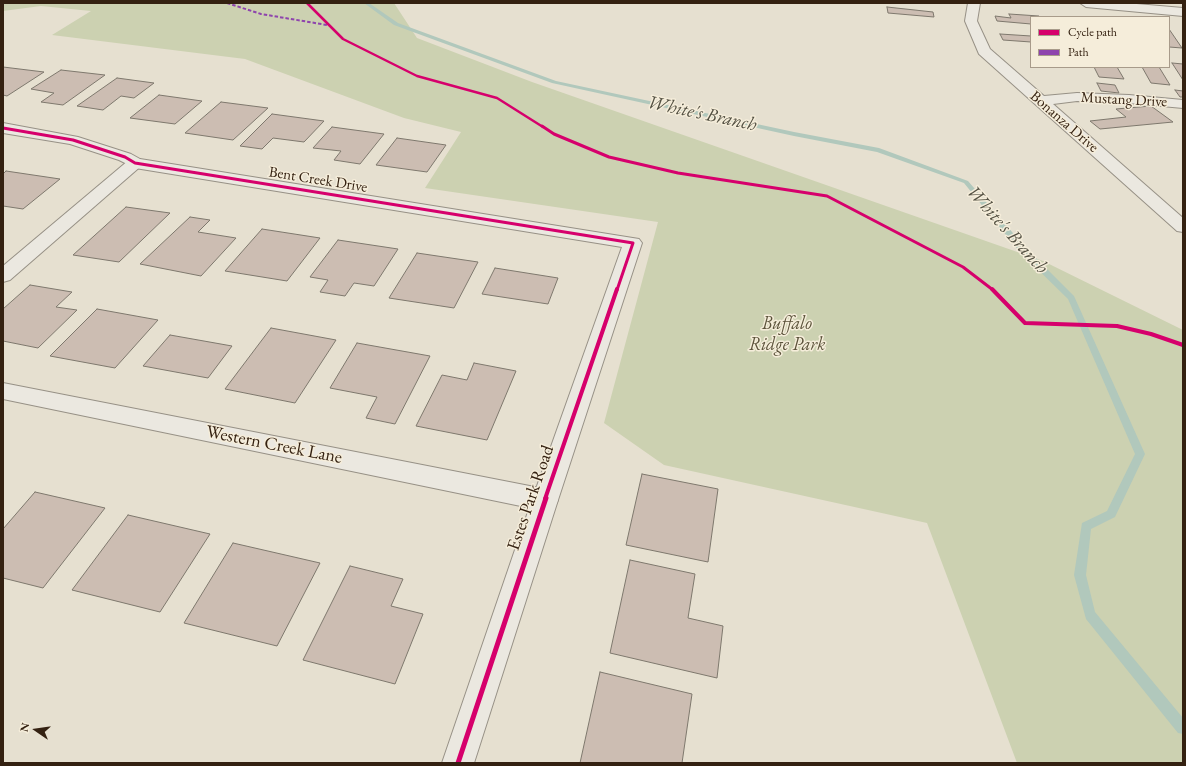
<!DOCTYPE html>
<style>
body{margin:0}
#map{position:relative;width:1186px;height:766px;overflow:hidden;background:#e6e0d0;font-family:"EB Garamond",serif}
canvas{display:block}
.frame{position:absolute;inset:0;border:4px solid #342111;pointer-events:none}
.legend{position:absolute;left:1030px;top:16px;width:140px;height:52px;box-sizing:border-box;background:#f5edda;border:1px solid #a89b8a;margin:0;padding:5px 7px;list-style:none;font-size:12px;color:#342111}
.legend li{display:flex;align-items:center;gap:8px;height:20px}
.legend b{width:20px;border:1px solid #a89b8a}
.north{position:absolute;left:16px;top:710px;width:40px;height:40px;-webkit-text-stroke:3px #f5edda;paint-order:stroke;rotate:283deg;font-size:11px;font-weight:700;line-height:16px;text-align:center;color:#342111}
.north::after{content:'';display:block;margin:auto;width:14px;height:18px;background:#342111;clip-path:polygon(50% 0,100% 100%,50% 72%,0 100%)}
</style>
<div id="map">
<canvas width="1186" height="766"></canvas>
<div class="frame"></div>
<ul class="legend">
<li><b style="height:5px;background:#d6006c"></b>Cycle path</li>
<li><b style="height:5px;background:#8e44ad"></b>Path</li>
</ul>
<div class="north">N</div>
</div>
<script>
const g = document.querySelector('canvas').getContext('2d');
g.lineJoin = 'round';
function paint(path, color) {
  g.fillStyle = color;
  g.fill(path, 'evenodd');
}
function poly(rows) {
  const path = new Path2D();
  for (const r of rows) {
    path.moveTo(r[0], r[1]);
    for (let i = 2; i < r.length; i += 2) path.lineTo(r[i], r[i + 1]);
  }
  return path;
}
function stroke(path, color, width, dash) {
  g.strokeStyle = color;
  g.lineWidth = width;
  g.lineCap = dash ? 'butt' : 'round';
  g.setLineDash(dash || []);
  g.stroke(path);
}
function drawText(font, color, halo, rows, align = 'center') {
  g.font = font + ' "EB Garamond",serif';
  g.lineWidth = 3;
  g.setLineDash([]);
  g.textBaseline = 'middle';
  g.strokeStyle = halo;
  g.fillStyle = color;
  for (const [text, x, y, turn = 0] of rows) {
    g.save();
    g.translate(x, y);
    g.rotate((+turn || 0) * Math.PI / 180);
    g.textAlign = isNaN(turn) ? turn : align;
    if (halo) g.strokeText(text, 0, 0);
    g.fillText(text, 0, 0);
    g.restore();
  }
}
const green = poly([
 [3,3,394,3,417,38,532,82,1043,261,1183,330,1183,763,1017,763,927,523,664,465,604,423,658,222,425,188,461,132,404,118,245,59,52,35,91,11,41,6,3,11]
]);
const stream = poly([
 [364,3,369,3,398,23,556,81,794,132,879,148,968,181,1025,247,1074,296,1145,454,1115,517,1091,529,1086,575,1095,612,1183,718,1183,734,1178,733,1086,619,1074,575,1082,523,1107,511,1135,454,1068,299,1019,251,964,183,877,152,794,136,552,83,394,25,364,3]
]);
const building = poly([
 [887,7,933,12,934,17,888,13,887,7],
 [1009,14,1039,16,1040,17,1031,17,1031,24,997,21,995,16,1011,18,1009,14],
 [1169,29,1182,48,1169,47,1169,29],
 [1000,34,1031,36,1031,42,1003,40,1000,34],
 [1172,63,1183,64,1183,80,1172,63],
 [3,67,44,72,7,96,3,95,3,67],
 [1094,67,1117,67,1124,79,1099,77,1094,67],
 [1142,67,1159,67,1170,85,1151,83,1142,67],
 [61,70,105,75,63,105,41,102,54,93,31,89,61,70],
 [117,78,154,83,134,98,121,96,103,110,77,106,117,78],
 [1097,83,1115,85,1119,93,1101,91,1097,83],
 [1175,90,1183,91,1183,97,1180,97,1175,90],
 [159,95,202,101,175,124,130,118,159,95],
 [221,102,268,108,233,140,185,133,221,102],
 [1151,106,1173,122,1100,129,1090,121,1126,117,1116,109,1151,106],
 [272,114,324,121,304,142,273,138,262,149,240,146,272,114],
 [332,127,384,134,360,164,334,160,341,151,313,148,332,127],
 [397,138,446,145,427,172,376,165,397,138],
 [6,171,60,179,23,209,3,206,3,174,6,171],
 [126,207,170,213,119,262,73,255,126,207],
 [190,217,210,220,198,232,236,238,201,276,140,264,190,217],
 [262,229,320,238,287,281,225,271,262,229],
 [338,240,398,249,374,286,354,283,345,296,320,292,328,280,310,277,338,240],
 [417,253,478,262,454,308,389,298,417,253],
 [495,268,558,278,548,304,482,294,495,268],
 [30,285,72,292,56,307,77,310,38,348,3,341,3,309,30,285],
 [97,309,158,320,115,368,50,356,97,309],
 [271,328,336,340,295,403,225,389,271,328],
 [170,335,232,346,208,378,143,366,170,335],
 [357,343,430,356,395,424,366,418,377,397,330,388,357,343],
 [474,363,516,371,487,440,416,426,442,375,467,380,474,363],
 [642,474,718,489,708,562,626,545,642,474],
 [35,492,105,508,43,588,3,578,3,529,35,492],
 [128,515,210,534,160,612,72,590,128,515],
 [233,543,320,563,277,646,184,623,233,543],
 [630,560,695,574,688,618,723,626,717,678,610,653,630,560],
 [350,566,403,579,391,606,423,614,395,684,303,660,350,566],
 [600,672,692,694,682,763,580,763,600,672]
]);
const minor = poly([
 [968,3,980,3,977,21,990,49,1044,96,1077,93,1129,95,1183,100,1183,108,1129,103,1077,101,1053,104,1183,218,1183,232,1177,231,979,54,965,21,968,3],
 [1080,3,1125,3,1183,8,1183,16,1086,7,1080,3],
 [135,158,141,160,143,163,141,166,10,280,3,282,3,266,129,160,135,158],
 [3,383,545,489,554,492,558,500,554,508,545,511,3,399,3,383]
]);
const tertiary = poly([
 [3,123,78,137,131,154,140,159,639,239,642,243,558,500,474,763,442,763,532,500,622,247,135,168,119,160,70,144,3,133,3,123]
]);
const quiet = poly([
 [227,3,261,14,327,25]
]);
const cyclewayFar3 = poly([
 [307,3,343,39,417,76,497,98,543,127]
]);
const cyclewayFar2 = poly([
 [542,126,554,134,609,157,678,173,827,196,963,267,993,290],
 [3,128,73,140,125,157,135,163,633,243,617,290]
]);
const cyclewayFar1 = poly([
 [992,289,1025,323,1117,326,1151,334,1183,345],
 [545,499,617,289]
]);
const cycleway = poly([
 [458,763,546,498]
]);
const farStreetnames = [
 ["Mustang Drive",1124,100,3],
 ["Bonanza Drive",1064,122,41],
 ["Bent Creek Drive",318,180,9]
];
const parkNames = [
 ["Buffalo",787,324],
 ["Ridge Park",787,345]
];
const streetNames = [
 ["Western Creek Lane",274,445,11],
 ["Estes Park Road",531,498,-71]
];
const waterNames = [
 ["White's Branch",702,114,12],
 ["White's Branch",1007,230,48]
];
paint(green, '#ccd1b1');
paint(stream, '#b1c8bc');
paint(building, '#ccbdb2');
stroke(building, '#7e786d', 1);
stroke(minor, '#979186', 2);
stroke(tertiary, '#979186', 2);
paint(minor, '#ebe8e0');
paint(tertiary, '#ebe8e0');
stroke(quiet, '#8e44ad', 2, [3.5, 2]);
stroke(cyclewayFar3, '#d6006c', 2.5);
stroke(cyclewayFar2, '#d6006c', 3);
stroke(cyclewayFar1, '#d6006c', 4);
stroke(cycleway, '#d6006c', 5);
drawText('15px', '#342111', '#f5edda', farStreetnames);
drawText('italic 18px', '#5b523a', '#f5edda', parkNames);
drawText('18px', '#342111', '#f5edda', streetNames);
drawText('italic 19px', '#535042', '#f5edda', waterNames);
</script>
